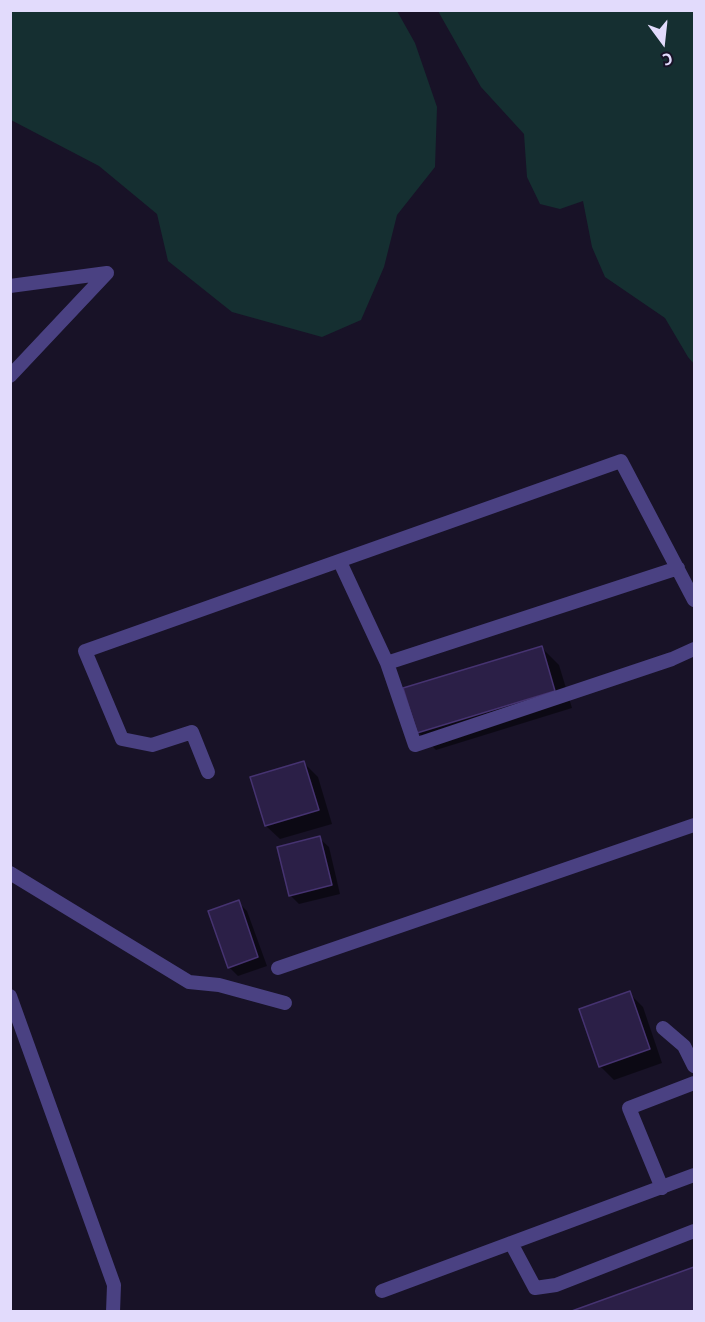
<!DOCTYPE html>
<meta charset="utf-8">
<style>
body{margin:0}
#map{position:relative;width:705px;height:1322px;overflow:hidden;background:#181227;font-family:"PT Sans",sans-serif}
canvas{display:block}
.frame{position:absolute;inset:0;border:12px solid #e2dbfc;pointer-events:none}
.north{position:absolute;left:633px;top:12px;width:60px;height:60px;-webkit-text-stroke:4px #181227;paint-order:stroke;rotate:165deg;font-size:16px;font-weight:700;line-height:24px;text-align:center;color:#e2dbfc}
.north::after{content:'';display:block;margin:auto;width:21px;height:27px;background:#e2dbfc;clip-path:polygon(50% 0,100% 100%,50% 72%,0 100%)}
</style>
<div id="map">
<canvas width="705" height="1322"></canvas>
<div class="frame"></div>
<div class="north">С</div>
</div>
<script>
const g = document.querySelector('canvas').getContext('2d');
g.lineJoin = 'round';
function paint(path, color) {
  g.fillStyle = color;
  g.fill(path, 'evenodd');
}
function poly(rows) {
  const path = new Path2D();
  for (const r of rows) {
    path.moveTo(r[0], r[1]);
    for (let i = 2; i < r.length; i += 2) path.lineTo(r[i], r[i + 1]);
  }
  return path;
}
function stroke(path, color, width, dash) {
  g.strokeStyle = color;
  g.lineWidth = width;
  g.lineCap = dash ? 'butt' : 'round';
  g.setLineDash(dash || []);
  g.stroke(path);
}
const green = poly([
 [10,11,397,11,415,43,437,107,435,167,397,215,384,267,361,320,322,337,232,312,168,261,157,214,99,166,11,120],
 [438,11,694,11,694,364,688,357,665,318,605,277,592,247,583,201,560,209,540,204,527,177,524,134,481,87]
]);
const shadow = poly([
 [541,647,559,665,572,708,436,750,418,732],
 [304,763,318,777,332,824,280,839,266,826],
 [319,838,329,847,340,894,299,904,290,895],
 [238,902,247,911,267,966,238,976,229,967],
 [629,993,643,1007,662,1063,614,1080,600,1066],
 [694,1269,694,1312,573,1312]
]);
const building = poly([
 [542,646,555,691,417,733,403,688,542,646],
 [304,761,319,810,265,826,250,777,304,761],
 [320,836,332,885,289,896,277,847,320,836],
 [239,900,258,957,228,968,208,911,239,900],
 [630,991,650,1049,599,1067,579,1009,630,991],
 [694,1267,694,1312,569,1312,694,1267]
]);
const lane = poly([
 [10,286,107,273],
 [10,376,107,273],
 [340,562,387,663,415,745,672,659,694,649],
 [387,663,678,568],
 [208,772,192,732,152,745,122,739,85,651,621,461,694,600],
 [10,873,189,982,219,985,285,1003],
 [278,968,694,825],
 [10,996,114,1285,113,1312],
 [663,1028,684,1046,694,1066],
 [662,1188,629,1108,694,1083],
 [511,1243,535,1288,556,1285,694,1231],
 [382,1291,694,1175]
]);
paint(green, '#152f31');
paint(shadow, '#0007');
paint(building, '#2b1f47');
stroke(building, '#463371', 1.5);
stroke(lane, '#4a4182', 14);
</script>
